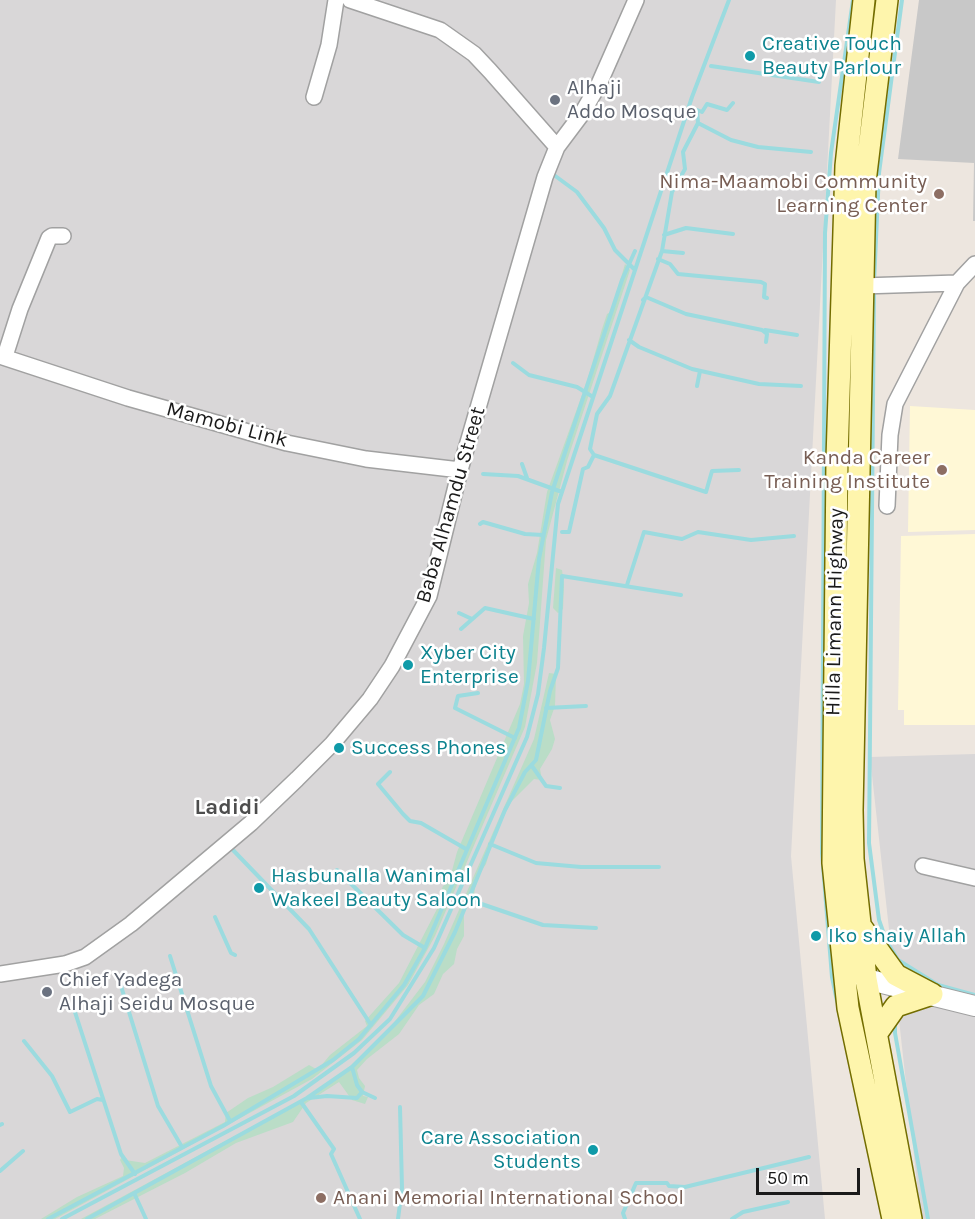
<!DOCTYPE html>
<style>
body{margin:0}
#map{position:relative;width:975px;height:1219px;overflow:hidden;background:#ede6df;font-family:Karla,sans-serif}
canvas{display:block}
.scale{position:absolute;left:756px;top:1168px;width:104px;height:27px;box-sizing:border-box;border:3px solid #1a1a1a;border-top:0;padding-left:8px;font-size:18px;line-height:21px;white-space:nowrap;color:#1a1a1a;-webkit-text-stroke:4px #fff;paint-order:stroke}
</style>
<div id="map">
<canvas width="975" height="1219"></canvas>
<div class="scale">50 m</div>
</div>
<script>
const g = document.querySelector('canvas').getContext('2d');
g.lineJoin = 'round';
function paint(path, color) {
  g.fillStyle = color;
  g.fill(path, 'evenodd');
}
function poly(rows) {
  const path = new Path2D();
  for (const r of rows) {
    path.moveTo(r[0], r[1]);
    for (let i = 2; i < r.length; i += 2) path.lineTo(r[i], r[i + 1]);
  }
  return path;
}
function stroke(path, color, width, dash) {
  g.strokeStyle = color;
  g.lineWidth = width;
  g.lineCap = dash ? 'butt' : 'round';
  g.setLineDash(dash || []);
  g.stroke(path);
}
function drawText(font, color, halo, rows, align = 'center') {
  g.font = font + ' Karla,sans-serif';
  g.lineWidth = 5;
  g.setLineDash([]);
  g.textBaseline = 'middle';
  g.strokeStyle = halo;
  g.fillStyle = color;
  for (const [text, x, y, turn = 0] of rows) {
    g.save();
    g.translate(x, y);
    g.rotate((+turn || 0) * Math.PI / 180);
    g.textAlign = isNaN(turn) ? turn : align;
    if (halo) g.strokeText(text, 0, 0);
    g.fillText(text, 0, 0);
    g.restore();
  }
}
const residential = poly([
 [0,0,836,0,791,856,825,1219,0,1219],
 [975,754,975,1219,921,1219,870,757]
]);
const education = poly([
 [910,406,975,410,975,530,908,532],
 [975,534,975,725,904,725,904,710,898,710,901,536]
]);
const religious = poly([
 [919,0,975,0,975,221,973,221,974,163,898,159]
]);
const wetland = poly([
 [625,264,630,270,567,461,546,540,537,663,525,727,435,936,408,985,362,1040,312,1079,55,1219,41,1219,77,1197,123,1176,124,1168,120,1160,122,1157,125,1160,145,1163,225,1122,226,1113,248,1098,273,1087,309,1065,316,1069,320,1067,330,1055,367,1026,365,1021,399,983,438,907,438,899,443,886,449,882,457,852,520,704,524,684,523,636,529,603,528,584,537,553,547,492,587,381,602,329,607,314,611,312],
 [556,568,562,570,564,585,563,609,558,613,553,608],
 [549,673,556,674,555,706,550,720,555,739,552,749,540,769,542,780,534,779,511,802,495,834,486,864,476,879,474,896,464,912,464,936,457,949,454,964,443,974,434,994,419,1005,399,1034,367,1059,357,1070,359,1078,365,1086,363,1096,368,1097,365,1104,352,1100,339,1082,306,1103,293,1122,236,1143,185,1173,95,1219,81,1219,305,1098,347,1069,386,1033,425,982,444,944,534,739]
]);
const stream = poly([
 [711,66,819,82],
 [698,123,731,140,758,147,811,152],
 [554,175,577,192,604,228,615,250,635,270],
 [664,235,686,228,733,234],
 [662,251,683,253],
 [658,259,670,264,678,274,761,282,765,284,764,297,767,298],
 [874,283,879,173,902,0],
 [874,290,869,843,879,920,886,940,898,960,938,985,975,995],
 [643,300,646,297,686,314,762,330,767,334,766,342],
 [765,330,797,335],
 [629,340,639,347,692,369,759,384,801,386],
 [513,363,529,375,577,387,593,397],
 [697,386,700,371],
 [594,455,706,492,712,471,739,470],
 [522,464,527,478],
 [483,474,518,476,562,492],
 [480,524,483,522,525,534,543,535],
 [562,532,569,532,583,469,588,467,594,455,590,449,597,414,610,396,662,251,672,192,685,169,683,152,698,123,697,110,702,112,707,104,727,110,733,103],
 [627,585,644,532,682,539,698,532,751,540,794,536],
 [459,613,472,619],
 [461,629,485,608,534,619],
 [478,693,458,696,455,708,515,738],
 [546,708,586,706],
 [532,766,546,786,560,788],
 [390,772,378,784,403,814,410,821,421,823,466,849],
 [490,844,536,863,581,867,659,867],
 [232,849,309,929,371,1025],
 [337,870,403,935,425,948],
 [467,899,543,925,596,928],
 [215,917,231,953,235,955],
 [170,956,211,1086,230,1121],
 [121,986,158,1106,182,1147],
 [837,1001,832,977,822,853,825,233,831,153,853,0],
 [73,1006,121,1154,135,1174],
 [895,1022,895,1033,928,1219],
 [24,1041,52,1076,70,1112,97,1099,103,1100],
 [352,1067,357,1085,362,1092,375,1098],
 [309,1098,327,1096,357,1098,362,1092],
 [301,1102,334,1149,331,1154,360,1219],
 [0,1125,2,1124],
 [0,1171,23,1151],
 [135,1195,146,1219],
 [48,1219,223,1126,333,1060,359,1039,404,985,425,948,519,728,528,681,539,559,552,492,622,280,635,251],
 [62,1219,294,1096,354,1053,390,1019,434,948,527,737,538,694,544,648,558,504,692,97,729,0],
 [87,1219,307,1098,352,1067,423,996,455,932,505,810,525,772,536,760,550,691,558,668,562,576,681,595],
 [398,1219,402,1188,400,1107],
 [625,1219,623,1213,636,1183,667,1183,669,1186,685,1187,809,1157],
 [732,1219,743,1212,788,1202]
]);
const minor = poly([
 [350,0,440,30,474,54,490,71,557,147],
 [314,97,329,45,336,0],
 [862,286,957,283],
 [0,356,128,398,287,443,366,459,460,470],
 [5,356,20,309,49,238,52,236,63,236],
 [887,506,890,435,895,404,957,283,975,264],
 [923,866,975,878],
 [0,974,65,964,85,957,131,924,251,823,297,779,332,744,370,699,392,666,429,596,460,470,545,177,557,147,581,115,599,84,636,0]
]);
const tertiary = poly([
 [854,970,866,979,975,1006]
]);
const secondary = poly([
 [864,0,846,166,837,459,833,863,848,1008,893,1219],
 [887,0,865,182,852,810,853,859,866,979,911,1219],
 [862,928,896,975,932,994],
 [877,1033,896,1006,932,994]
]);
const markers = [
 [750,56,6,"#0f9aa8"],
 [555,100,6,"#6b7280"],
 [939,194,6,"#8d6e63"],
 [942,470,6,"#8d6e63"],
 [408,665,6,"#0f9aa8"],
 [339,748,6,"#0f9aa8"],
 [259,888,6,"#0f9aa8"],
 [816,936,6,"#0f9aa8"],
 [47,992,6,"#6b7280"],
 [593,1150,6,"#0f9aa8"],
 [321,1198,6,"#8d6e63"]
];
const cultureNames = [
 ["Creative Touch",762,44],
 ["Beauty Parlour",762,68],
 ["Xyber City",420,653],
 ["Enterprise",420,677],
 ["Success Phones",351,748],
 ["Hasbunalla Wanimal",271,876],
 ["Wakeel Beauty Saloon",271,900],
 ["Iko shaiy Allah",828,936],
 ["Care Association",581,1138,"right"],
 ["Students",581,1162,"right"]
];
const worshipNames = [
 ["Alhaji",567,88],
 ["Addo Mosque",567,112],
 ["Chief Yadega",59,980],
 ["Alhaji Seidu Mosque",59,1004]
];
const educationNames = [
 ["Nima-Maamobi Community",927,182],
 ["Learning Center",927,206],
 ["Kanda Career",930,458],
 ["Training Institute",930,482],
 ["Anani Memorial International School",333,1198,"left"]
];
const streetNames = [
 ["Mamobi Link",227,425,15],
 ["Baba Alhamdu Street",451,505,-74],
 ["Hilla Limann Highway",835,612,-89]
];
const neighbourhoodNames = [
 ["Ladidi",227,808]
];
paint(residential, '#d9d7d8');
paint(education, '#fff8d6');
paint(religious, '#c8c8c8');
paint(wetland, '#baddc7');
stroke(stream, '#9bdbdf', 4);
stroke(minor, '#a1a1a1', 18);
stroke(tertiary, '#a1a1a1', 22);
stroke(secondary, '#736d00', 24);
stroke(minor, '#fff', 15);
stroke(tertiary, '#fff', 20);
stroke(secondary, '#fef5ac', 21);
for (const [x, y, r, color] of markers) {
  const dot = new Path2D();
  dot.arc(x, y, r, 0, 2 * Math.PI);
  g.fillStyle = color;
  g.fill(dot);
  stroke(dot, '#fff', 2);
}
drawText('21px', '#0d838f', '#fff', cultureNames, 'left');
drawText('21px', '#5b616d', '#fff', worshipNames, 'left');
drawText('21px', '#785e54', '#fff', educationNames, 'right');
drawText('21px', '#1a1a1a', '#fff', streetNames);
drawText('bold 22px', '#4d4d4d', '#fff', neighbourhoodNames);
</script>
